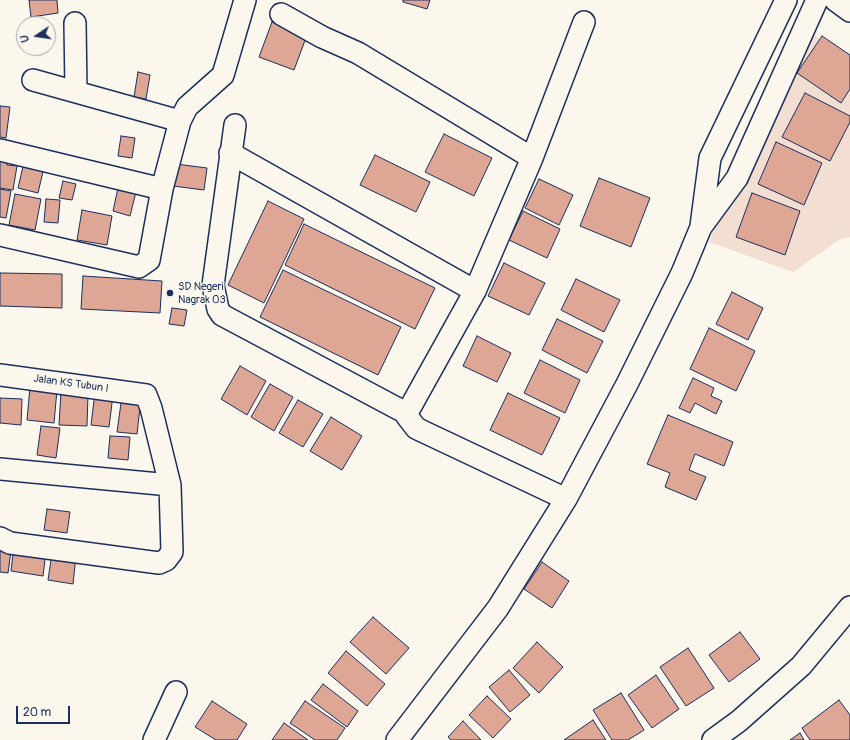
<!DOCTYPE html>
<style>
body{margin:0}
#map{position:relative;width:850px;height:740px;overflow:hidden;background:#fbf7ec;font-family:Pangolin,sans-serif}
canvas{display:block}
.north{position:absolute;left:16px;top:16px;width:40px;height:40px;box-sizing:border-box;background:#fbf7ec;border:1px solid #a1a7b3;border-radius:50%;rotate:257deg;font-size:11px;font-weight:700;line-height:16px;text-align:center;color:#1b2f5e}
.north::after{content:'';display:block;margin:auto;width:14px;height:18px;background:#1b2f5e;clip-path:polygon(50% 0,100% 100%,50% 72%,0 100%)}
.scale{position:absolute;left:16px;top:706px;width:54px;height:18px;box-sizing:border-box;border:2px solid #1b2f5e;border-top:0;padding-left:5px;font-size:12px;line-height:14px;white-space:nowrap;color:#1b2f5e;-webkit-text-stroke:3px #fbf7ec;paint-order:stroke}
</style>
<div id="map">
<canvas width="850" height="740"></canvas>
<div class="north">U</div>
<div class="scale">20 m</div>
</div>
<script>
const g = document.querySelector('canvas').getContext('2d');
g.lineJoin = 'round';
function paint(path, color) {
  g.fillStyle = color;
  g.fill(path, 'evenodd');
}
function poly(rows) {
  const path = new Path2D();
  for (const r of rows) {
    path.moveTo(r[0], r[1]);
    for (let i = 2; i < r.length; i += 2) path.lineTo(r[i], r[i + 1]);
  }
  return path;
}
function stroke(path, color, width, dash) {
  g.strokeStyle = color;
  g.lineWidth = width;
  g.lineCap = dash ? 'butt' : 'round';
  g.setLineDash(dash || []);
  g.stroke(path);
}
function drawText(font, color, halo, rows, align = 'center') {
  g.font = font + ' Pangolin,sans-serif';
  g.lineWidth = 3;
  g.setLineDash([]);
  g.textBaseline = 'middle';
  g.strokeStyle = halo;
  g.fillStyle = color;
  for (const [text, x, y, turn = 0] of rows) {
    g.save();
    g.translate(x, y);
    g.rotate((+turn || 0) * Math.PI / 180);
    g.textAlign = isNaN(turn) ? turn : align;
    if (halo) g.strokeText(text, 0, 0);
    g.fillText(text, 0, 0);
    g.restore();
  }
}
const built = poly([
 [803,27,850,60,850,237,839,240,793,272,709,242,750,139]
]);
const building = poly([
 [29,0,57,0,58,13,31,17,29,0],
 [403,0,430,0,427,9,403,2,403,0],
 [272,22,307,35,294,70,259,57,272,22],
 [822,36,850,55,850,89,841,103,797,73,822,36],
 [138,72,150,75,146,99,134,97,138,72],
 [805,93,850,116,850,122,830,161,782,137,805,93],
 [0,106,10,107,6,138,0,137,0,106],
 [444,134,492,158,474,196,425,172,444,134],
 [121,136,135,138,132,158,118,156,121,136],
 [776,142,822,163,804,205,758,184,776,142],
 [0,152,9,154,7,165,17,166,13,190,0,188,0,152],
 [375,155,430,182,416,212,360,185,375,155],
 [25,158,45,163,38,193,18,188,25,158],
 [176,164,207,168,204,190,173,186,176,164],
 [599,178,650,198,631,247,580,226,599,178],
 [539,179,573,195,559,225,525,208,539,179],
 [63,181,76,184,72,200,59,198,63,181],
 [118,188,136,192,130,216,113,211,118,188],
 [0,189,11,191,6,218,0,217,0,189],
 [752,193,800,211,785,255,736,237,752,193],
 [15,194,41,199,35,230,9,225,15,194],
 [46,199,60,200,58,223,44,222,46,199],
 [268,201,304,219,264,303,228,285,268,201],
 [82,210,112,216,107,245,77,240,82,210],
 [523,211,560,229,547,258,509,240,523,211],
 [304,224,435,288,415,329,285,265,304,224],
 [504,263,545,283,529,315,488,296,504,263],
 [283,270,401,327,378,375,260,317,283,270],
 [0,273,62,274,62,308,0,306,0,273],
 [83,276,162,281,160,313,81,309,83,276],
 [576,279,620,300,604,332,561,310,576,279],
 [732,292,763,308,748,340,716,324,732,292],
 [172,308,187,310,184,326,169,324,172,308],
 [557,319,603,341,587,373,542,350,557,319],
 [709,328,755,351,736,391,690,369,709,328],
 [477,336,511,353,497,382,463,366,477,336],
 [540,360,580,380,565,413,524,393,540,360],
 [240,366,266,381,247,415,221,399,240,366],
 [693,378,714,388,711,396,722,401,716,414,695,403,690,413,679,408,693,378],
 [270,384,293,397,274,431,251,417,270,384],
 [30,387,57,390,54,423,27,420,30,387],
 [61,392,88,394,87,426,59,425,61,392],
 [95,392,113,395,109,427,91,425,95,392],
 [508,393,560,418,542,455,490,430,508,393],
 [122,396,141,398,137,434,117,432,122,396],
 [0,398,22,399,21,425,0,423,0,398],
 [298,400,323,414,303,447,279,433,298,400],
 [668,415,733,442,724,466,695,454,689,470,706,477,696,500,665,487,670,473,647,464,668,415],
 [331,417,362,436,342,470,310,451,331,417],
 [41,426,60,428,56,458,37,455,41,426],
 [110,436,130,437,128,460,108,458,110,436],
 [47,509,70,512,67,533,44,530,47,509],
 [14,546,46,551,43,576,11,571,14,546],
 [0,549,11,551,8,573,0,572,0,549],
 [52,553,76,556,73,584,48,580,52,553],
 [542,562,569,581,552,608,524,589,542,562],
 [373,617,409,648,386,674,350,642,373,617],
 [740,632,760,659,729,682,709,655,740,632],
 [537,642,563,667,539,693,513,668,537,642],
 [688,648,714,688,686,706,660,667,688,648],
 [346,651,385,684,367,706,328,673,346,651],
 [509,670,530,695,510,712,489,687,509,670],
 [656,675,679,709,652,728,628,695,656,675],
 [323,684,358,711,347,727,311,700,323,684],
 [621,693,644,730,628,740,612,740,593,710,621,693],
 [487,696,511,719,493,738,469,715,487,696],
 [839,700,850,715,850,740,810,740,802,728,839,700],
 [212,701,247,724,237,740,216,740,195,727,212,701],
 [305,701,345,728,337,740,315,740,290,723,305,701],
 [593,720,606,740,564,740,593,720],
 [463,721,481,740,451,740,448,737,463,721],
 [284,723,308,740,272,740,284,723],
 [800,733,804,740,790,740,800,733]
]);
const street = poly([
 [835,0,850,11],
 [281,14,322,37,358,53,532,158,475,291,406,415,416,428,422,431,566,499],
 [75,23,76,91],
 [33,80,180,121],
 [235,125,213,285,218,309,222,315,406,413],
 [0,150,162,189,149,260,139,267,0,235],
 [230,153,475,291],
 [532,158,584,22],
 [162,189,180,121,187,107,223,75,245,0],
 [701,226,710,158,786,0],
 [0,375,146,395,151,408,170,485,172,552,166,560,159,563,10,543,0,538],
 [0,469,170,485],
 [154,740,176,692],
 [397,740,498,608,566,499,627,384,682,273,701,227,737,178,817,0],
 [713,740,739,721,801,666,850,607]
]);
const markers = [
 [170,293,4,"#1b2f5e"]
];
const poiNames = [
 ["SD Negeri",178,287],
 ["Nagrak 03",178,300]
];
const streetNames = [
 ["Jalan KS Tubun I",71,384,8]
];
paint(built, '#f2dfd2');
paint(building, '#dda695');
stroke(building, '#1b2f5e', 1);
stroke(street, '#1b2f5e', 24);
stroke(street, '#fbf7ec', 21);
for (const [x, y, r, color] of markers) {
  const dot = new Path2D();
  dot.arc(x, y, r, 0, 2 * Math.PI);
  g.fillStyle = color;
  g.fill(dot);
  stroke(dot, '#fbf7ec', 1.5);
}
drawText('11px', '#1b2f5e', '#fbf7ec', poiNames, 'left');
drawText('11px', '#1b2f5e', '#fbf7ec', streetNames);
</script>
